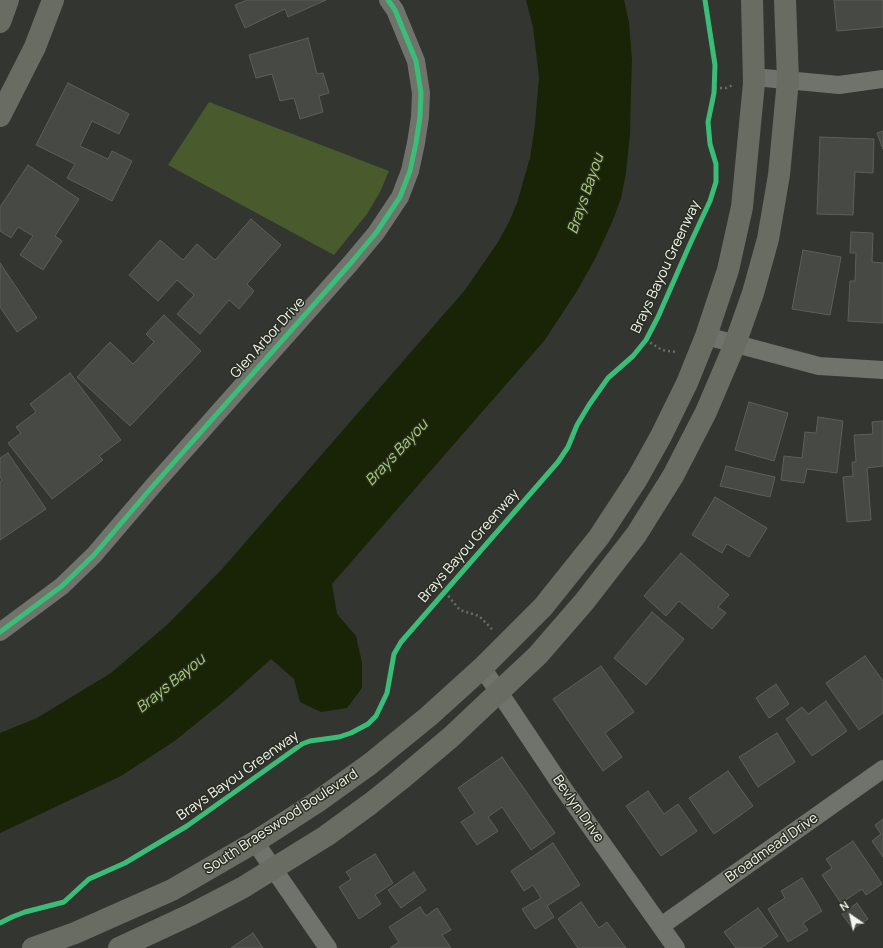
<!DOCTYPE html>
<style>
body{margin:0}
#map{position:relative;width:883px;height:948px;overflow:hidden;background:#333530;font-family:Manrope,sans-serif}
canvas{display:block}
.north{position:absolute;left:831px;top:896px;width:40px;height:40px;-webkit-text-stroke:3px #292e23;paint-order:stroke;rotate:326deg;font-size:11px;font-weight:700;line-height:16px;text-align:center;color:#f3f6ef}
.north::after{content:'';display:block;margin:auto;width:14px;height:18px;background:#f3f6ef;clip-path:polygon(50% 0,100% 100%,50% 72%,0 100%)}
</style>
<div id="map">
<canvas width="883" height="948"></canvas>
<div class="north">N</div>
</div>
<script>
const g = document.querySelector('canvas').getContext('2d');
g.lineJoin = 'round';
function paint(path, color) {
  g.fillStyle = color;
  g.fill(path, 'evenodd');
}
function poly(rows) {
  const path = new Path2D();
  for (const r of rows) {
    path.moveTo(r[0], r[1]);
    for (let i = 2; i < r.length; i += 2) path.lineTo(r[i], r[i + 1]);
  }
  return path;
}
function stroke(path, color, width, dash) {
  g.strokeStyle = color;
  g.lineWidth = width;
  g.lineCap = dash ? 'butt' : 'round';
  g.setLineDash(dash || []);
  g.stroke(path);
}
function drawText(font, color, halo, rows, align = 'center') {
  g.font = font + ' Manrope,sans-serif';
  g.lineWidth = 3;
  g.setLineDash([]);
  g.textBaseline = 'middle';
  g.strokeStyle = halo;
  g.fillStyle = color;
  for (const [text, x, y, turn = 0] of rows) {
    g.save();
    g.translate(x, y);
    g.rotate((+turn || 0) * Math.PI / 180);
    g.textAlign = isNaN(turn) ? turn : align;
    if (halo) g.strokeText(text, 0, 0);
    g.fillText(text, 0, 0);
    g.restore();
  }
}
const green = poly([
 [209,102,389,171,380,192,367,214,334,255,168,165]
]);
const water = poly([
 [526,0,624,0,629,22,632,60,631,91,630,134,626,173,621,198,613,220,596,257,577,291,544,341,332,584,337,614,356,636,362,663,362,688,347,708,321,712,300,702,294,679,271,659,230,696,176,740,121,776,0,833,0,733,37,718,111,673,168,624,223,568,465,290,498,242,509,222,517,203,530,158,535,125,539,77,533,27]
]);
const building = poly([
 [247,0,326,0,288,17,285,9,245,28,235,5,247,0],
 [834,0,883,0,883,27,837,31,834,0],
 [308,38,317,74,323,73,329,93,319,96,323,112,300,119,294,98,280,101,272,74,256,78,249,55,308,38],
 [68,83,129,114,119,134,92,121,80,146,108,159,112,151,132,161,112,201,67,178,75,164,36,145,68,83],
 [883,131,883,149,877,133,883,131],
 [820,137,874,139,873,173,855,172,853,215,817,214,820,137],
 [28,165,79,199,55,236,62,241,43,270,20,255,33,236,18,227,11,238,0,231,0,207,28,165],
 [251,219,281,245,247,284,254,291,239,309,229,300,200,334,177,314,194,295,177,280,158,301,129,275,160,240,183,260,197,244,215,260,251,219],
 [851,232,873,233,872,262,883,263,883,323,848,321,850,281,855,281,856,253,850,253,851,232],
 [803,250,841,257,830,315,792,309,803,250],
 [0,263,37,318,17,332,0,307,0,263],
 [164,315,201,351,130,426,77,377,110,342,133,364,154,342,146,334,164,315],
 [70,373,121,440,99,456,103,460,52,499,8,443,21,433,16,427,36,412,30,404,70,373],
 [749,402,788,413,774,461,735,450,749,402],
 [818,417,843,421,837,473,807,469,804,483,781,480,784,456,802,458,805,432,816,433,818,417],
 [883,421,883,466,867,468,871,520,847,522,843,477,853,476,852,462,856,462,854,435,873,434,872,422,883,421],
 [8,453,46,509,0,540,0,482,2,480,0,477,0,458,8,453],
 [726,466,775,477,770,497,720,486,726,466],
 [715,497,767,528,749,557,727,544,722,553,692,535,715,497],
 [681,553,729,595,718,607,726,613,712,629,679,601,666,616,644,596,681,553],
 [652,612,684,639,646,685,614,658,652,612],
 [865,656,883,681,883,713,859,730,826,683,865,656],
 [601,666,634,712,605,733,622,757,603,771,553,699,601,666],
 [776,684,789,704,769,718,756,698,776,684],
 [826,701,847,731,812,756,786,719,802,707,808,714,826,701],
 [777,733,795,762,758,787,739,757,777,733],
 [502,757,555,833,531,850,502,807,488,817,498,831,477,845,461,822,475,813,458,788,502,757],
 [728,771,753,806,714,834,689,798,728,771],
 [648,791,664,814,678,804,697,831,661,856,626,806,648,791],
 [883,819,883,857,872,841,881,834,875,825,883,819],
 [853,841,882,884,866,895,862,889,841,903,822,875,832,868,826,859,853,841],
 [553,843,580,885,547,906,554,917,535,929,522,909,541,898,533,885,524,891,511,871,553,843],
 [375,854,393,883,375,895,381,904,359,919,339,887,351,879,346,872,375,854],
 [414,872,426,890,401,908,388,890,414,872],
 [802,878,822,911,803,923,808,930,788,942,768,909,785,898,781,891,802,878],
 [581,902,599,928,607,922,626,948,578,948,558,919,581,902],
 [857,903,868,919,853,929,842,914,857,903],
 [420,907,426,916,437,908,451,930,442,935,451,948,390,948,399,942,389,927,420,907],
 [758,908,778,936,761,948,736,948,724,932,758,908],
 [253,933,263,948,231,948,253,933]
]);
const path = poly([
 [715,88,726,88,733,85],
 [646,340,662,350,676,352],
 [445,592,460,610,479,616,492,629]
]);
const minor = poly([
 [754,77,839,85,883,79],
 [706,336,819,366,883,370],
 [0,632,62,586,94,555,153,486,350,264,376,233,400,197,410,171,416,143,420,117,421,93,416,61,395,10,388,0],
 [482,668,499,692,563,788,676,948],
 [255,842,328,948],
 [661,926,883,769]
]);
const secondary = poly([
 [0,22,8,0],
 [0,116,35,47,53,0],
 [33,948,75,933,172,890,255,842,317,802,370,764,429,716,482,668,543,607,599,537,637,479,661,436,687,383,706,336,728,270,742,207,754,83,752,0],
 [119,948,192,914,242,888,326,836,370,804,400,780,451,737,538,655,584,602,636,535,673,476,706,412,735,344,753,293,768,239,779,175,788,80,785,0]
]);
const cycleway = poly([
 [0,632,62,586,94,555,153,486,350,264,376,233,400,197,410,171,416,143,420,117,421,93,416,61,395,10,388,0],
 [0,923,12,917,25,912,64,902,89,879,125,863,187,826,302,744,310,741,339,737,351,733,368,724,376,716,387,693,394,654,401,642,558,462,568,447,577,425,589,405,608,378,633,356,646,340,658,317,690,244,710,201,716,182,716,164,710,144,708,122,714,93,715,65,705,0]
]);
const streetNames = [
 ["Brays Bayou Greenway",666,267,-65],
 ["Glen Arbor Drive",268,338,-48],
 ["Brays Bayou Greenway",469,546,-49],
 ["Brays Bayou Greenway",238,776,-35],
 ["Bevlyn Drive",578,809,55],
 ["South Braeswood Boulevard",281,822,-33],
 ["Broadmead Drive",772,848,-35]
];
const waterNames = [
 ["Brays Bayou",586,194,-71],
 ["Brays Bayou",397,453,-47],
 ["Brays Bayou",171,684,-39]
];
paint(green, '#495b2d');
paint(water, '#192305');
paint(building, '#474944');
stroke(building, '#5d5f5a', 1);
stroke(path, '#6a6c67', 2.5, [2, 3]);
stroke(minor, '#6f736b', 18);
stroke(secondary, '#686c63', 22);
stroke(cycleway, '#3abd76', 5);
drawText('14px', '#f3f6ef', '#292e23', streetNames);
drawText('italic 15px', '#aace73', '#292e23', waterNames);
</script>
